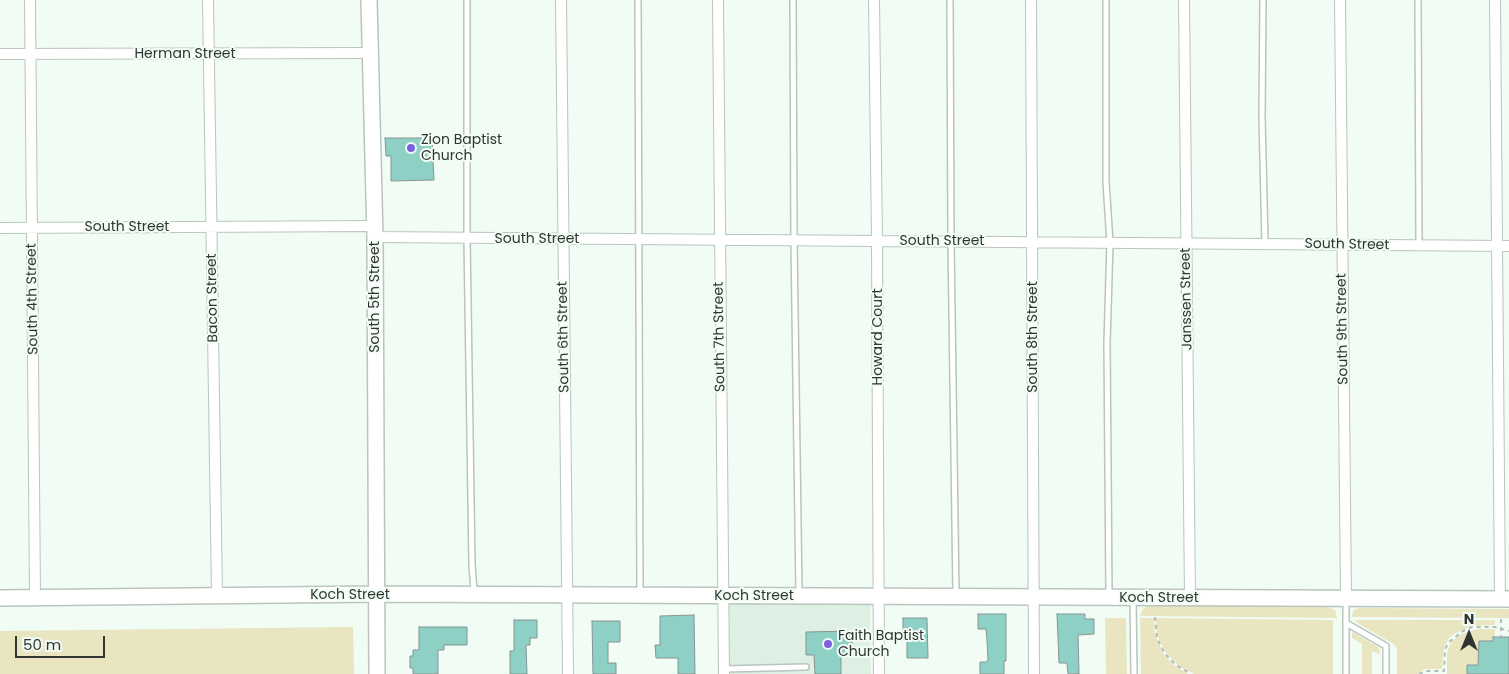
<!DOCTYPE html>
<style>
body{margin:0}
#map{position:relative;width:1509px;height:674px;overflow:hidden;background:#f0fcf4;font-family:Poppins,sans-serif}
canvas{display:block}
.north{position:absolute;left:1444px;top:609px;width:50px;height:50px;-webkit-text-stroke:4px #f0fcf4;paint-order:stroke;rotate:0deg;font-size:14px;font-weight:700;line-height:20px;text-align:center;color:#313532}
.north::after{content:'';display:block;margin:auto;width:18px;height:22px;background:#313532;clip-path:polygon(50% 0,100% 100%,50% 72%,0 100%)}
.scale{position:absolute;left:15px;top:636px;width:90px;height:22px;box-sizing:border-box;border:2px solid #313532;border-top:0;padding-left:6px;font-size:15px;line-height:18px;white-space:nowrap;color:#313532;-webkit-text-stroke:4px #f0fcf4;paint-order:stroke}
</style>
<div id="map">
<canvas width="1509" height="674"></canvas>
<div class="north">N</div>
<div class="scale">50 m</div>
</div>
<script>
const g = document.querySelector('canvas').getContext('2d');
g.lineJoin = 'round';
function paint(path, color) {
  g.fillStyle = color;
  g.fill(path, 'evenodd');
}
function poly(rows) {
  const path = new Path2D();
  for (const r of rows) {
    path.moveTo(r[0], r[1]);
    for (let i = 2; i < r.length; i += 2) path.lineTo(r[i], r[i + 1]);
  }
  return path;
}
function stroke(path, color, width, dash) {
  g.strokeStyle = color;
  g.lineWidth = width;
  g.lineCap = dash ? 'butt' : 'round';
  g.setLineDash(dash || []);
  g.stroke(path);
}
function drawText(font, color, halo, rows, align = 'center') {
  g.font = font + ' Poppins,sans-serif';
  g.lineWidth = 4;
  g.setLineDash([]);
  g.textBaseline = 'middle';
  g.strokeStyle = halo;
  g.fillStyle = color;
  for (const [text, x, y, turn = 0] of rows) {
    g.save();
    g.translate(x, y);
    g.rotate((+turn || 0) * Math.PI / 180);
    g.textAlign = isNaN(turn) ? turn : align;
    if (halo) g.strokeText(text, 0, 0);
    g.fillText(text, 0, 0);
    g.restore();
  }
}
const built = poly([
 [870,603,871,674,729,674,729,604]
]);
const green = poly([
 [1148,605,1327,607,1335,610,1337,618,1140,616,1142,610],
 [1358,608,1509,609,1509,618,1352,617,1353,611],
 [1105,618,1126,618,1127,674,1106,674],
 [1140,618,1154,618,1155,634,1164,655,1174,665,1188,674,1141,674],
 [1156,618,1333,620,1333,674,1194,674,1180,667,1166,653,1157,635],
 [1355,620,1495,620,1495,625,1472,626,1454,634,1449,638,1444,648,1442,669,1425,669,1417,674,1397,674,1397,650,1395,645,1356,622],
 [353,627,354,674,0,674,0,631],
 [1477,629,1495,629,1495,637,1493,638,1493,641,1478,648,1478,665,1467,665,1467,674,1447,674,1447,653,1451,642,1461,634],
 [1352,632,1378,647,1381,655,1372,651,1372,674,1362,674,1362,644,1352,638]
]);
const building = poly([
 [385,138,432,138,434,180,391,181,391,156,386,156,385,138],
 [978,614,1006,614,1006,661,1004,661,1004,674,980,674,980,662,986,662,988,660,987,640,986,629,978,629,978,614],
 [1057,614,1085,614,1085,619,1094,619,1094,634,1078,635,1079,674,1068,674,1067,663,1059,663,1057,614],
 [694,615,695,674,678,674,678,658,656,658,655,645,660,645,660,616,694,615],
 [903,618,927,618,928,658,907,658,907,632,903,633,903,618],
 [514,620,537,620,537,638,530,638,530,645,526,645,527,674,510,674,510,651,514,651,514,620],
 [592,621,620,621,620,642,608,642,608,663,616,663,616,674,593,674,592,621],
 [419,627,467,627,467,645,444,645,444,650,438,650,438,674,413,674,413,668,410,668,410,656,413,656,413,650,419,650,419,627],
 [852,631,852,653,841,653,841,674,815,674,814,655,806,655,806,632,852,631],
 [1493,637,1509,637,1509,674,1467,674,1467,665,1478,665,1479,641,1493,641,1493,637]
]);
const path = poly([
 [1155,617,1157,638,1165,654,1176,665,1191,674],
 [1501,619,1501,637],
 [1419,674,1426,671,1444,671,1445,649,1449,642,1463,631,1472,627,1495,627,1509,631]
]);
const lane = poly([
 [467,0,467,238,472,564,474,592],
 [638,0,640,594],
 [793,0,794,240,799,594],
 [950,0,951,241,956,594],
 [1106,0,1106,182,1110,243,1107,343,1109,595],
 [1263,0,1262,117,1265,244],
 [1418,0,1419,245],
 [1133,599,1134,674],
 [1346,600,1346,674],
 [1346,623,1386,646,1386,674],
 [724,669,806,667]
]);
const street = poly([
 [30,0,35,597],
 [208,0,217,595],
 [561,0,568,674],
 [718,0,724,674],
 [874,0,877,241,879,674],
 [1031,0,1034,674],
 [1184,0,1190,598],
 [1340,0,1346,598],
 [1495,0,1500,599],
 [0,54,370,53],
 [0,228,375,226],
 [375,237,1509,246]
]);
const secondary = poly([
 [369,0,375,237,377,674],
 [0,598,376,594,1509,599]
]);
const markers = [
 [411,148,5,"#7c61dc"],
 [828,644,5,"#7c61dc"]
];
const streetNames = [
 ["Herman Street",185,54],
 ["South Street",127,227],
 ["South Street",537,239],
 ["South Street",942,241],
 ["South Street",1347,245,1],
 ["South 5th Street",375,297,-90],
 ["Bacon Street",213,298,-91],
 ["South 4th Street",33,299,-91],
 ["Janssen Street",1187,299,-91],
 ["South 9th Street",1343,329,-91],
 ["South 6th Street",564,337,-91],
 ["South 7th Street",720,337,-91],
 ["Howard Court",878,337,-90],
 ["South 8th Street",1033,337,-90],
 ["Koch Street",350,595],
 ["Koch Street",754,596],
 ["Koch Street",1159,598]
];
const poiNames = [
 ["Zion Baptist",421,140],
 ["Church",421,156],
 ["Faith Baptist",838,636],
 ["Church",838,652]
];
paint(built, '#ddf0e3');
paint(green, '#e9e5c0');
paint(building, '#8ed0c5');
stroke(building, '#879592', 1);
stroke(lane, '#b9c5bd', 8);
stroke(street, '#b9c5bd', 12);
stroke(secondary, '#b9c5bd', 18);
stroke(path, '#b3bcb6', 2, [4, 4]);
stroke(lane, '#fff', 5);
stroke(street, '#fff', 10);
stroke(secondary, '#fff', 15);
for (const [x, y, r, color] of markers) {
  const dot = new Path2D();
  dot.arc(x, y, r, 0, 2 * Math.PI);
  g.fillStyle = color;
  g.fill(dot);
  stroke(dot, '#f0fcf4', 2);
}
drawText('14px', '#313532', '#f0fcf4', streetNames);
drawText('14px', '#313532', '#f0fcf4', poiNames, 'left');
</script>
